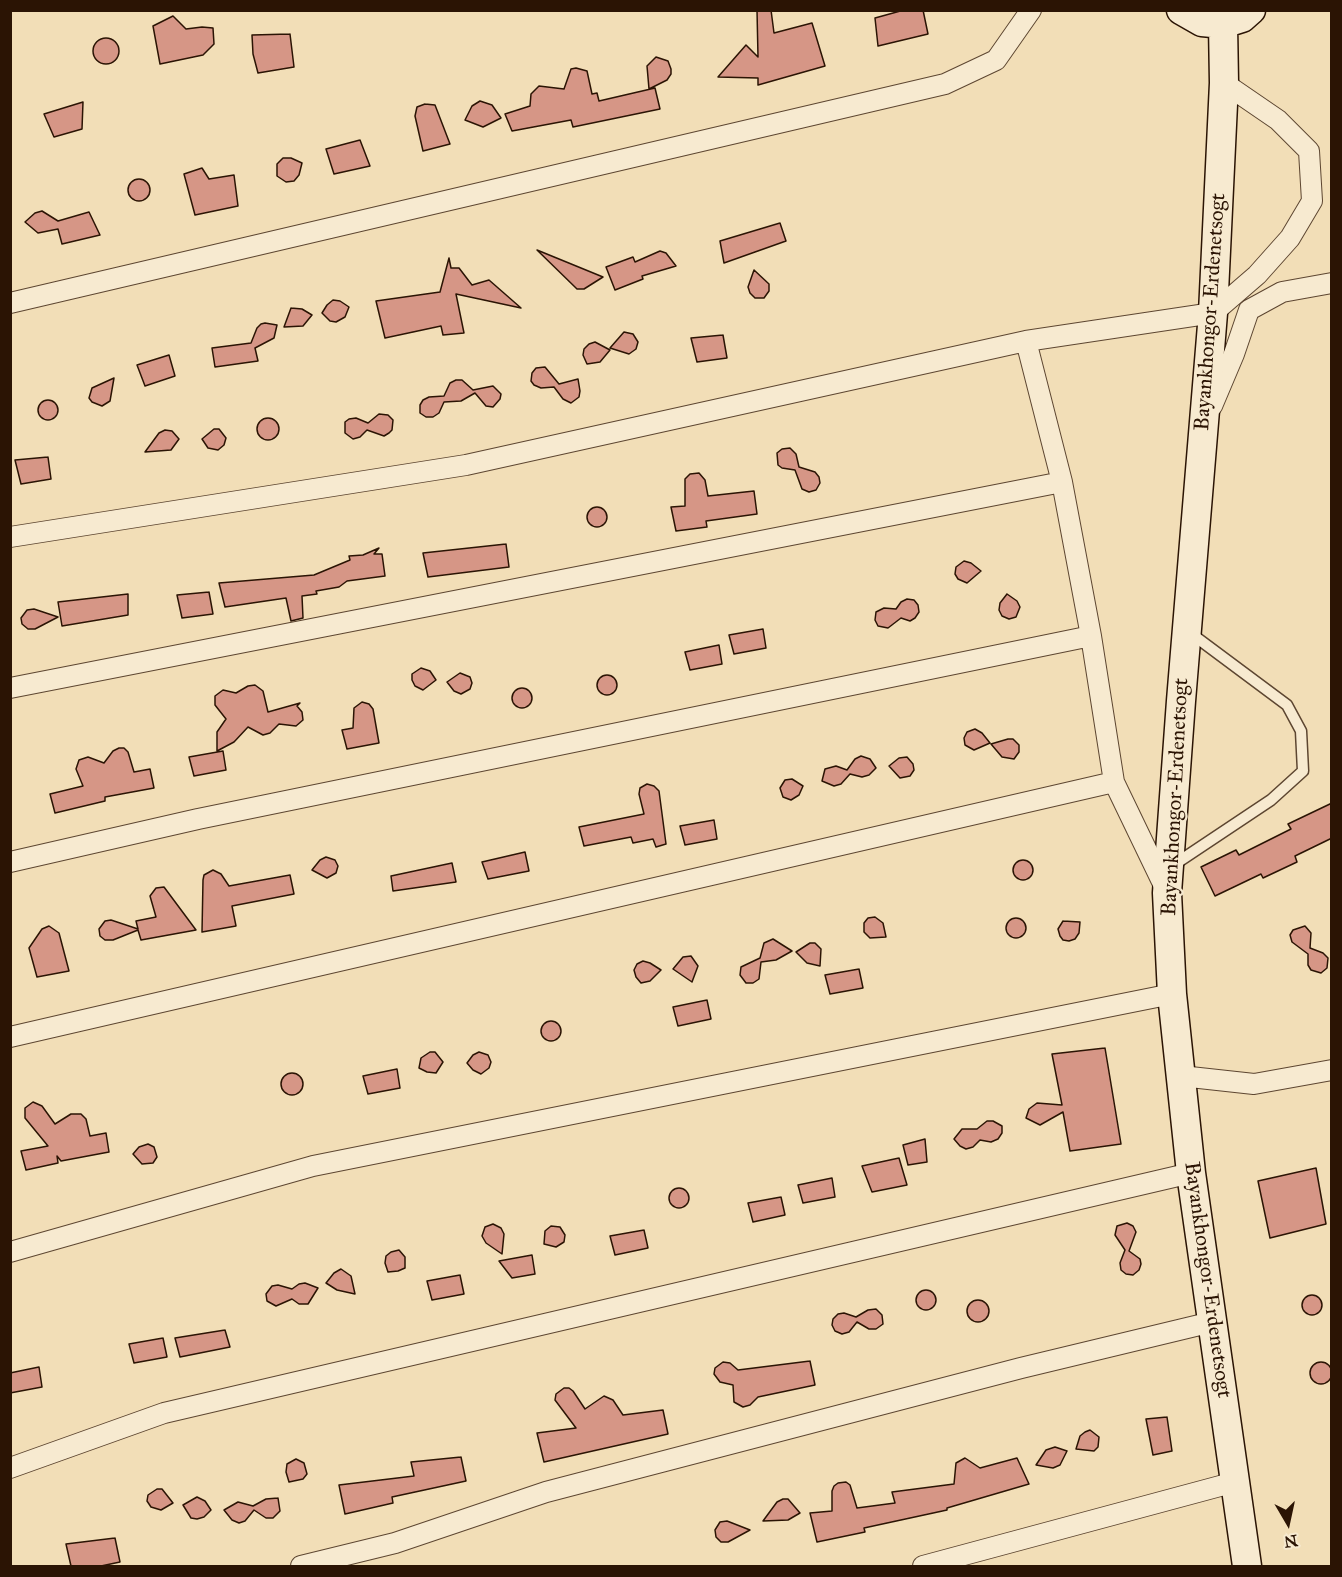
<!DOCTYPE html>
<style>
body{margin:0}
#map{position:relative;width:1342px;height:1577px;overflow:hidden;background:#f2deb7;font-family:"IM FELL Great Primer",serif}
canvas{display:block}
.frame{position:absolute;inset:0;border:12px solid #2b1404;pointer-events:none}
.north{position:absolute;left:1258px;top:1493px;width:60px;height:60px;-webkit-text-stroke:4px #f7ead0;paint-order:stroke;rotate:171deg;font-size:16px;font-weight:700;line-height:24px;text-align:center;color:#2b1404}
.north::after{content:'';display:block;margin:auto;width:21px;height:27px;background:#2b1404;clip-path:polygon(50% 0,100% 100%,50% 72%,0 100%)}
</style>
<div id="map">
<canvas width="1342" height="1577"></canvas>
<div class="frame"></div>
<div class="north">N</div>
</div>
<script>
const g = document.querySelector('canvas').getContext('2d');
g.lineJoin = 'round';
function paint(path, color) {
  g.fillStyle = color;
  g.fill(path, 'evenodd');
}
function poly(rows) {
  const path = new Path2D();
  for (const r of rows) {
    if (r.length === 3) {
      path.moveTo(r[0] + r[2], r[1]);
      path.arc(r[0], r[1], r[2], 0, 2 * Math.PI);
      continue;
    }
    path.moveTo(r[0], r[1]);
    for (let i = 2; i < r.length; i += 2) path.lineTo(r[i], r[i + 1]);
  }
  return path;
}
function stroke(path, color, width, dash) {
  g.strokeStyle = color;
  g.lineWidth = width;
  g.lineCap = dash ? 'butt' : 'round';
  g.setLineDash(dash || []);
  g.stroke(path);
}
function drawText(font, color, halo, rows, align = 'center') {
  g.font = font + ' "IM FELL Great Primer",serif';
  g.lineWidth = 4.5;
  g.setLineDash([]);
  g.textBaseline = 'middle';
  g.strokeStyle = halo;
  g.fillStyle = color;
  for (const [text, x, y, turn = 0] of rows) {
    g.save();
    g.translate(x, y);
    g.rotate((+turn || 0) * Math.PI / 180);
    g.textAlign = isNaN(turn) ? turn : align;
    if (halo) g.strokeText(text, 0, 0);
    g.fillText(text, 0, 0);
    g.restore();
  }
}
const building = poly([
 [757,10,771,10,774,33,812,23,825,66,758,85,758,78,718,77,746,45,758,57,757,10],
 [904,10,923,10,928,34,878,46,875,18,904,10],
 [173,16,186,29,202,27,213,28,214,44,203,55,160,64,153,26,173,16],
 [290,34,294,67,258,73,253,54,252,35,290,34],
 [106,51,13],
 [656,57,668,61,671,69,671,74,667,80,649,89,647,66,656,57],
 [576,68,587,71,592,94,597,93,599,101,655,88,660,109,573,127,571,120,512,131,505,114,530,106,531,94,539,86,564,89,571,69,576,68],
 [480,101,492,105,501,118,483,127,465,120,472,106,480,101],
 [83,102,82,129,54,137,44,114,83,102],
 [425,104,435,105,450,144,423,151,415,116,417,107,425,104],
 [360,140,370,166,334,174,326,149,360,140],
 [283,158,291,158,302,163,299,175,294,181,286,182,277,176,277,164,283,158],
 [202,168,209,179,234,175,238,206,195,215,184,174,202,168],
 [139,190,11],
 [42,211,58,221,89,212,100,235,62,244,58,229,38,233,25,222,35,213,42,211],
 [780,223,786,241,724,263,720,241,780,223],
 [537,250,603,277,584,289,577,289,537,250],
 [660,251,666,253,676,266,642,276,643,279,615,290,606,267,633,257,635,262,660,251],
 [449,258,451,268,459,268,472,285,489,280,521,308,456,294,464,333,443,335,441,326,385,338,376,301,440,292,449,258],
 [754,270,769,284,769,291,764,298,755,298,750,293,748,287,754,270],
 [333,300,340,301,349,307,345,317,336,322,330,321,322,313,327,305,333,300],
 [291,308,302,309,312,315,303,326,284,327,291,308],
 [265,323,277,325,274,338,255,348,258,361,215,367,212,348,251,343,257,328,261,324,265,323],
 [624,332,633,334,638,342,636,349,629,354,610,348,624,332],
 [723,335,727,358,697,362,691,338,723,335],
 [595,342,610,350,600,362,587,364,583,355,584,349,589,344,595,342],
 [169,355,175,376,145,386,137,365,169,355],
 [545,367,559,384,578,379,580,391,579,397,571,403,563,399,554,387,541,388,534,385,531,381,532,373,536,368,545,367],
 [114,378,110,401,102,406,92,402,89,398,92,388,114,378],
 [456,380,462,380,473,390,493,386,501,394,500,399,493,407,486,406,475,393,461,401,444,402,439,413,433,417,426,417,420,413,420,405,423,400,429,397,444,396,450,383,456,380],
 [48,410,10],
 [379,414,388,415,393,420,392,430,389,433,384,436,367,430,360,437,353,439,345,433,345,422,349,419,356,418,368,423,379,414],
 [268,429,11],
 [214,429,219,429,226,438,224,445,218,450,208,448,202,439,214,429],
 [165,430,172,431,179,439,171,450,145,452,159,433,165,430],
 [790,448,796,454,799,467,815,472,819,477,820,483,816,490,809,492,802,489,795,470,782,468,778,465,777,453,782,449,790,448],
 [48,457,51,479,21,484,15,460,48,457],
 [699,473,705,480,708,496,754,491,757,514,706,521,707,527,676,531,671,507,685,506,685,479,690,474,699,473],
 [597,517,10],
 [506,544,509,567,428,577,423,553,506,544],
 [379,548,374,554,382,554,385,576,347,581,339,587,316,591,317,594,302,596,303,618,291,621,286,598,225,607,219,583,314,575,350,560,349,556,363,555,379,548],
 [964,561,971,563,981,571,967,583,958,579,955,574,956,567,964,561],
 [209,592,213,614,182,618,177,595,209,592],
 [128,594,128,615,62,626,58,602,128,594],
 [1007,594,1017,601,1020,607,1016,617,1009,619,1002,616,999,610,1000,603,1007,594],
 [907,599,914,600,918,605,919,612,915,618,910,621,901,618,888,628,878,626,875,620,876,612,884,608,896,609,901,602,907,599],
 [34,609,58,617,35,629,28,629,22,624,21,618,27,610,34,609],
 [763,629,766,648,734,654,729,635,763,629],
 [719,645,722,664,690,670,685,652,719,645],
 [421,668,430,671,436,680,423,690,415,686,412,680,412,674,421,668],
 [460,673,470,677,472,683,470,689,461,694,454,691,447,682,460,673],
 [607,685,10],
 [255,685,263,691,268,712,300,703,297,706,302,712,303,720,296,726,279,724,270,733,263,735,248,727,234,742,217,751,217,732,226,719,215,705,215,696,223,690,236,693,248,686,255,685],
 [522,698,10],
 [362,702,369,704,373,709,379,743,347,749,342,730,353,728,354,708,362,702],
 [975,729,982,733,990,743,974,750,965,745,964,738,967,732,975,729],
 [1008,739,1013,739,1019,745,1019,752,1014,759,1002,757,991,744,1008,739],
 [119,748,124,748,128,752,134,772,150,769,154,788,105,797,105,801,55,813,50,794,83,786,76,769,79,760,88,757,104,763,113,751,119,748],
 [223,751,226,770,194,776,189,757,223,751],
 [861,756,870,759,876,768,869,775,862,777,850,774,841,784,834,786,822,781,825,769,836,766,847,770,855,759,861,756],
 [907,757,913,764,914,770,910,776,900,778,889,766,899,758,907,757],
 [792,779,803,786,799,795,791,800,783,797,780,788,785,780,792,779],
 [647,784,654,786,659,791,666,844,656,847,653,839,633,843,631,837,584,846,579,827,644,814,639,794,640,788,647,784],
 [1332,803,1332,838,1295,856,1297,862,1263,878,1261,874,1215,896,1201,867,1236,850,1239,855,1291,829,1288,824,1332,803],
 [714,820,717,839,685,845,680,826,714,820],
 [525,852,529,871,488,879,482,862,525,852],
 [326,857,335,860,338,866,336,873,327,878,312,870,320,860,326,857],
 [1023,870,10],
 [452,863,456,882,393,891,391,876,452,863],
 [213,870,221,874,229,886,290,875,294,894,232,906,236,926,202,932,203,880,204,875,213,870],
 [164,887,196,930,141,940,138,930,113,940,105,940,100,936,99,929,105,921,111,920,138,929,136,921,156,917,150,896,156,888,164,887],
 [875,917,883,923,886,937,870,938,864,932,864,923,868,918,875,917],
 [1016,928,10],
 [1063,921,1080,922,1079,933,1075,939,1069,941,1063,940,1060,936,1058,929,1063,921],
 [49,926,59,933,69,971,37,977,29,948,42,929,49,926],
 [1305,926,1311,933,1310,948,1323,953,1328,958,1327,968,1321,973,1311,970,1308,965,1308,954,1292,942,1290,935,1293,930,1305,926],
 [773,939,792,951,776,960,761,962,759,979,753,983,746,983,740,975,741,967,760,958,764,943,773,939],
 [810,943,815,943,821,949,820,966,807,963,796,952,810,943],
 [691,956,698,966,692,982,673,969,683,957,691,956],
 [643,961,650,963,661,970,650,981,641,983,636,977,634,970,637,964,643,961],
 [859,969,863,988,830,994,825,975,859,969],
 [707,1000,711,1019,678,1026,673,1007,707,1000],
 [551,1031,10],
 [1105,1048,1121,1144,1070,1151,1063,1112,1040,1125,1026,1118,1029,1109,1037,1103,1062,1105,1052,1054,1105,1048],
 [430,1052,435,1052,443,1062,436,1073,427,1072,419,1068,421,1058,430,1052],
 [479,1052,488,1055,491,1062,489,1068,481,1074,473,1070,467,1063,473,1055,479,1052],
 [397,1069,400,1088,368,1094,363,1076,397,1069],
 [292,1084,11],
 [33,1102,42,1106,55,1124,71,1114,81,1114,86,1119,90,1136,106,1133,109,1152,61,1161,57,1156,58,1163,26,1170,21,1151,48,1146,25,1118,25,1108,33,1102],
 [987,1121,993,1121,1002,1126,1002,1133,998,1139,991,1142,980,1140,973,1147,966,1149,960,1146,954,1139,962,1129,977,1129,987,1121],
 [925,1139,927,1162,908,1165,903,1145,925,1139],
 [148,1144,154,1147,157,1157,153,1163,142,1164,133,1154,139,1147,148,1144],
 [899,1158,907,1185,872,1192,862,1166,899,1158],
 [1316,1168,1326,1224,1270,1238,1258,1181,1316,1168],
 [832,1178,835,1197,803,1203,798,1185,832,1178],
 [679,1198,10],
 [781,1197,785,1215,753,1222,748,1203,781,1197],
 [1127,1223,1133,1226,1136,1232,1129,1251,1140,1259,1141,1264,1139,1270,1133,1275,1126,1274,1121,1270,1120,1263,1125,1250,1115,1235,1117,1226,1127,1223],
 [493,1224,501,1228,504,1234,502,1254,486,1243,482,1236,485,1227,493,1224],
 [551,1226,560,1227,565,1235,564,1242,556,1247,544,1244,545,1231,551,1226],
 [644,1230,648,1248,615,1255,610,1236,644,1230],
 [399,1250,405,1257,405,1268,398,1271,388,1272,385,1263,386,1256,391,1252,399,1250],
 [532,1255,535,1274,512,1278,499,1261,532,1255],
 [341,1269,351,1276,355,1294,337,1290,326,1283,334,1273,341,1269],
 [460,1275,464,1294,432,1300,427,1281,460,1275],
 [305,1283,318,1288,308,1304,299,1304,292,1299,276,1306,267,1301,266,1294,272,1286,278,1285,292,1289,299,1284,305,1283],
 [926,1300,10],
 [1312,1305,10],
 [978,1311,11],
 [876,1309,882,1315,883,1324,876,1329,869,1329,857,1322,849,1332,842,1334,835,1331,832,1325,833,1319,838,1314,844,1313,856,1317,868,1310,876,1309],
 [225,1330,230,1347,180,1357,175,1338,225,1330],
 [163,1338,167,1357,134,1363,129,1344,163,1338],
 [810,1361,815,1385,758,1397,750,1405,743,1407,734,1402,733,1385,720,1382,714,1374,715,1368,723,1362,730,1363,738,1370,810,1361],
 [1321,1373,11],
 [39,1367,42,1387,10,1393,10,1373,39,1367],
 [564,1388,569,1388,573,1391,585,1409,604,1396,613,1400,623,1415,663,1410,668,1434,544,1462,537,1433,576,1428,555,1400,556,1394,564,1388],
 [1167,1417,1172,1451,1153,1455,1146,1419,1167,1417],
 [1090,1430,1099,1437,1098,1447,1094,1451,1076,1449,1080,1436,1085,1432,1090,1430],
 [1055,1447,1067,1451,1060,1465,1053,1468,1036,1465,1046,1450,1055,1447],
 [461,1457,466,1481,392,1497,393,1503,345,1514,339,1485,414,1476,411,1462,461,1457],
 [965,1458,980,1468,1017,1458,1029,1484,947,1508,947,1510,864,1528,865,1532,817,1542,810,1513,832,1511,832,1491,834,1486,838,1483,846,1482,850,1485,857,1508,895,1503,892,1492,954,1484,956,1463,965,1458],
 [296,1459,304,1463,307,1474,303,1479,289,1482,286,1472,287,1464,296,1459],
 [157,1489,162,1489,173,1503,161,1510,151,1507,147,1501,148,1495,157,1489],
 [197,1497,205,1501,211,1510,204,1517,197,1519,191,1518,183,1505,197,1497],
 [278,1498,280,1511,273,1518,266,1518,254,1510,245,1521,239,1523,232,1520,224,1510,238,1502,253,1506,266,1499,278,1498],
 [783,1499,788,1499,800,1513,788,1520,763,1521,777,1502,783,1499],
 [727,1521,750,1530,728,1542,721,1542,716,1537,715,1530,720,1522,727,1521],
 [115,1538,120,1562,101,1566,71,1566,66,1544,115,1538]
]);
const lane = poly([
 [1172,866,1271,800,1303,771,1301,731,1287,705,1189,632]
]);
const street = poly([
 [10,303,945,84,996,60,1031,10],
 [1026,341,1062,482,1091,636,1114,782,1166,890],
 [1212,406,1234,354,1249,310,1282,292,1332,283],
 [10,537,466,465,1026,341,1213,313,1257,275,1290,238,1312,201,1309,151,1278,120,1224,83],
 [10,688,1062,482],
 [10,862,198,819,1091,636],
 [10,1037,1114,782],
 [1181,1076,1254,1084,1332,1070],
 [10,1252,313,1166,1172,994],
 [10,1468,164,1413,1191,1173],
 [301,1566,395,1543,546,1492,1021,1368,1212,1322],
 [923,1566,1235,1482]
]);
const secondary = poly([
 [1181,10,1202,22,1223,24,1242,18,1251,10],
 [1223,24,1224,83,1213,313,1181,701,1167,893,1172,994,1191,1173,1247,1566]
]);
const streetNames = [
 ["Bayankhongor-Erdenetsogt",1211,312,-86],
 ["Bayankhongor-Erdenetsogt",1176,797,-87],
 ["Bayankhongor-Erdenetsogt",1207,1280,82]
];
paint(building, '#d69686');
stroke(building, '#2b1404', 1.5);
stroke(lane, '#5d4631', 13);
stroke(street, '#5d4631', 22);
stroke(secondary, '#2b1404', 31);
stroke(lane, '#f7ead0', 10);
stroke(street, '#f7ead0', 20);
stroke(secondary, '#f7ead0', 28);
drawText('21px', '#2b1404', '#f7ead0', streetNames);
</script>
